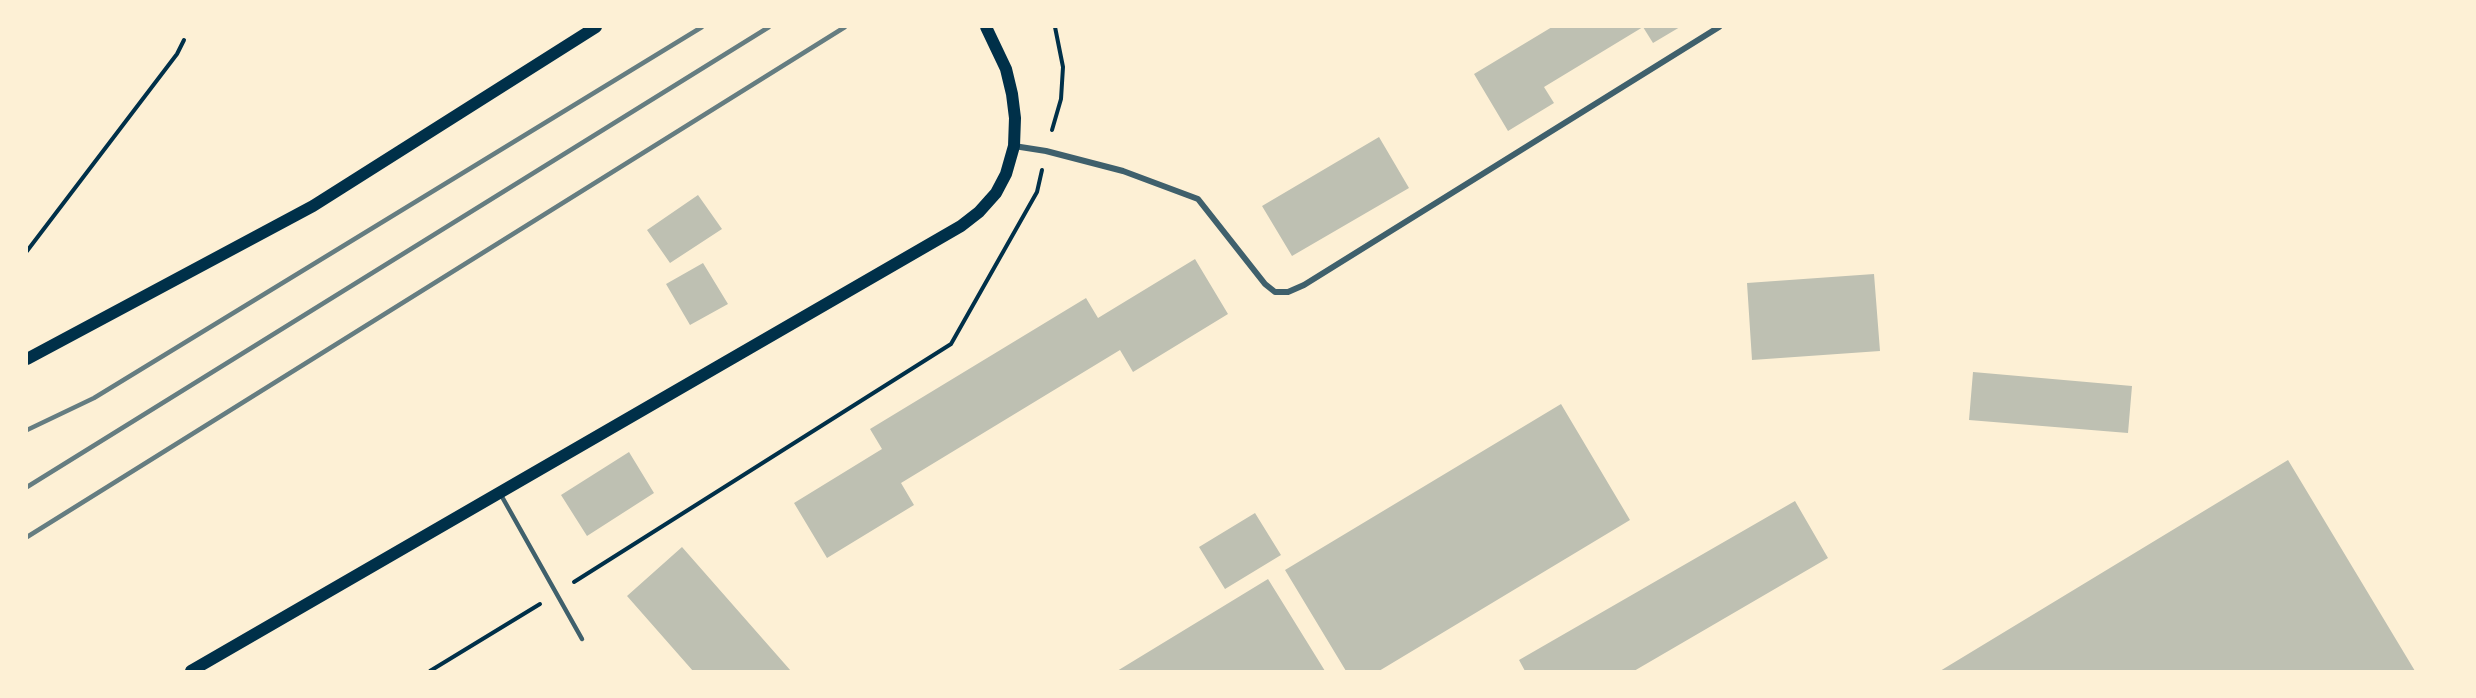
<!DOCTYPE html>
<style>
body{margin:0}
#map{position:relative;width:2476px;height:698px;overflow:hidden;background:#fdf0d5;font-family:"DM Sans",sans-serif}
canvas{display:block}
.frame{position:absolute;inset:0;border:28px solid #fdf0d5;pointer-events:none}
</style>
<div id="map">
<canvas width="2476" height="698"></canvas>
<div class="frame"></div>
</div>
<script>
const g = document.querySelector('canvas').getContext('2d');
g.lineJoin = 'round';
function paint(path, color) {
  g.fillStyle = color;
  g.fill(path, 'evenodd');
}
function poly(rows) {
  const path = new Path2D();
  for (const r of rows) {
    path.moveTo(r[0], r[1]);
    for (let i = 2; i < r.length; i += 2) path.lineTo(r[i], r[i + 1]);
  }
  return path;
}
function stroke(path, color, width, dash) {
  g.strokeStyle = color;
  g.lineWidth = width;
  g.lineCap = dash ? 'butt' : 'round';
  g.setLineDash(dash || []);
  g.stroke(path);
}
const building = poly([
 [1552,27,1643,27,1544,87,1554,103,1508,131,1474,74],
 [1643,27,1680,27,1653,43],
 [1379,137,1409,188,1292,256,1262,206],
 [698,195,722,229,670,263,647,230],
 [1195,259,1228,314,1133,372,1120,350,901,483,914,505,827,558,794,503,882,449,870,429,1086,298,1098,318],
 [703,263,728,304,690,325,666,284],
 [1874,274,1880,351,1752,360,1747,283],
 [1973,372,2132,386,2128,433,1969,420],
 [1561,404,1630,520,1379,671,1346,671,1285,570],
 [629,452,654,493,587,536,561,495],
 [2288,460,2415,671,1940,671],
 [1795,501,1828,558,1634,671,1525,671,1519,660],
 [1255,513,1281,555,1225,589,1199,547],
 [682,547,791,671,693,671,627,596],
 [1268,579,1325,671,1117,671]
]);
const path = poly([
 [1052,130,1061,99,1063,67,1055,27],
 [27,251,177,54,184,40],
 [574,582,951,344,1037,192,1042,170],
 [430,671,540,604]
]);
const service = poly([
 [501,495,582,639]
]);
const minor = poly([
 [1014,146,1046,151,1123,171,1198,199,1265,284,1275,292,1288,292,1304,285,1719,27]
]);
const secondary = poly([
 [27,359,313,206,596,27],
 [191,671,961,226,979,212,996,193,1006,174,1014,146,1015,118,1012,94,1006,69,986,27]
]);
const rail = poly([
 [27,430,94,398,702,27],
 [27,487,769,27],
 [27,537,845,27]
]);
paint(building, '#bec0b2');
stroke(path, '#003049', 4);
stroke(service, '#3f606c', 4.5);
stroke(minor, '#3f606c', 6);
stroke(secondary, '#003049', 12);
stroke(rail, '#657d81', 4.5);
</script>
